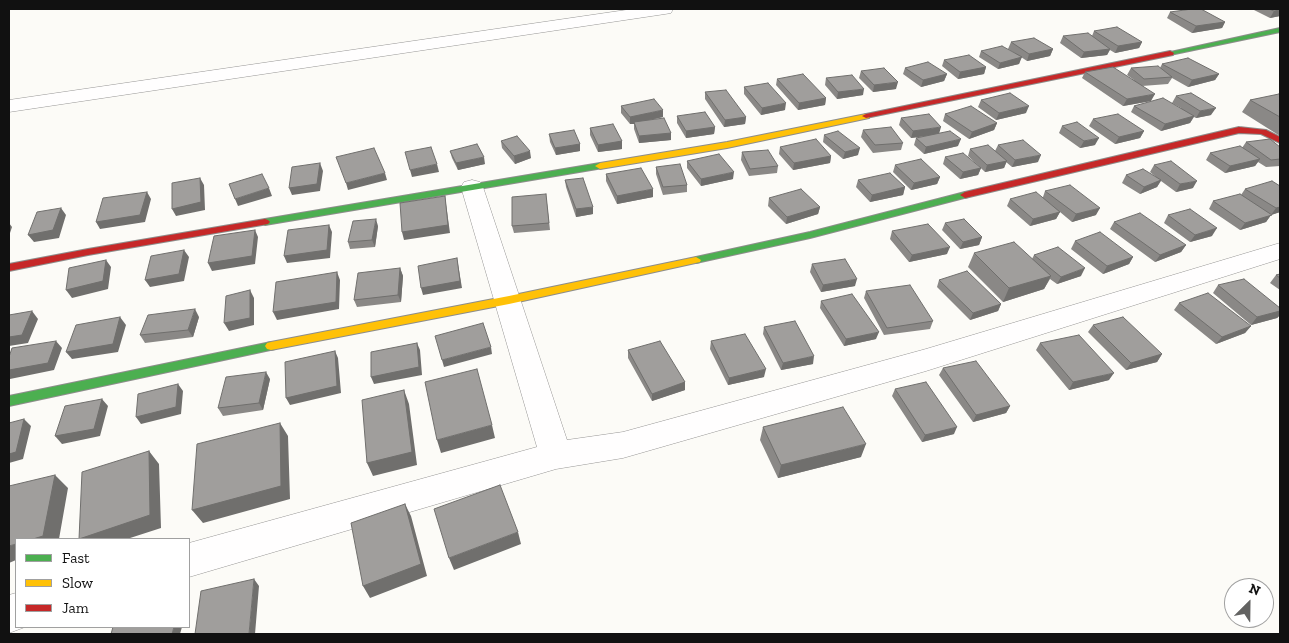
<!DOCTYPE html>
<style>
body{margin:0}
#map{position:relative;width:1289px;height:643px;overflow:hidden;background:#fcfbf7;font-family:"Zilla Slab",serif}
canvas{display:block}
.frame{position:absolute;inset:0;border:10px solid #111;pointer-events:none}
.legend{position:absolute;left:15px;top:538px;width:175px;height:90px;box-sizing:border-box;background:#fff;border:1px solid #a0a0a0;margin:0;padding:6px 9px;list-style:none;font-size:15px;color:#111}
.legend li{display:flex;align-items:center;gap:10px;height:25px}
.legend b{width:25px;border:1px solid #a0a0a0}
.north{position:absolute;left:1224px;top:578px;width:50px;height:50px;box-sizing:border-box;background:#fff;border:1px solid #a0a0a0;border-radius:50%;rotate:23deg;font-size:14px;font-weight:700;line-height:20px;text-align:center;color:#111}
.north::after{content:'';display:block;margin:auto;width:18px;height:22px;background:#636362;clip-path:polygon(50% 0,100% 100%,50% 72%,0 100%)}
</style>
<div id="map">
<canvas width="1289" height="643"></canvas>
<div class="frame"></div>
<ul class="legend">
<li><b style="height:6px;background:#4caf50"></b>Fast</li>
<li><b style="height:6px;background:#ffc107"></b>Slow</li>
<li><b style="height:6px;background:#c62828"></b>Jam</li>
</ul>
<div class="north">N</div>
</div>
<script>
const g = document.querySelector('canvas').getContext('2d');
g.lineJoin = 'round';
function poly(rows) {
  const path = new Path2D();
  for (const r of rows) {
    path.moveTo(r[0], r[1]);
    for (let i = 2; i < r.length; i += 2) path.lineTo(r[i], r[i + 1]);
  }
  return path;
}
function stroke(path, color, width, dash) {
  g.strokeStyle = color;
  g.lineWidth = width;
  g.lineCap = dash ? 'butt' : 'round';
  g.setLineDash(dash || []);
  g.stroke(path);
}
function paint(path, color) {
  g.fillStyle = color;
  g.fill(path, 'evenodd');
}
const street = poly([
 [633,9,673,9,671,13,665,14,9,112,9,100,633,9],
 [472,180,480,182,483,187,567,440,623,432,926,349,1280,243,1280,259,926,371,623,458,556,469,189,577,189,543,537,447,461,187,464,182,472,180],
 [16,593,16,627,25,627,9,633,9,595,16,593]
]);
const fast = poly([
 [1280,28,1280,32,1170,55,1166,53,1280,28],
 [600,163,603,164,603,168,265,225,260,222,265,219,600,163],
 [965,192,968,193,968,197,810,238,696,263,691,260,696,257,810,232,965,192],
 [271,342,275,343,277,346,275,349,9,406,9,396,271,342]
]);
const slow = poly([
 [866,114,869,114,869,118,727,148,600,169,595,166,600,163,727,142,866,114],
 [696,257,701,260,700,262,509,304,271,350,267,349,265,346,267,343,271,342,509,296,696,257]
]);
const jam = poly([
 [1170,51,1174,53,1173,55,866,118,862,116,866,114,1170,51],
 [1239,127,1266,130,1280,137,1280,143,1261,134,1239,133,965,198,960,195,965,192,1239,127],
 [265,219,268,220,270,222,268,224,88,255,9,271,9,264,88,249,265,219]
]);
const wall = poly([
 [1252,9,1280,9,1280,16,1270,18],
 [1170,12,1225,22,1222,28,1192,33,1167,18],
 [1094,31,1142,42,1139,48,1115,53,1110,50,1107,55,1081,58,1060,43,1063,36,1092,36],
 [1011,42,1053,49,1050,56,1027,61,1021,57,1019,64,998,69,979,57,981,51,1016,54,1008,49],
 [944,60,986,67,984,74,958,79,942,66],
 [1162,64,1219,74,1215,80,1188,87,1172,78,1168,84,1142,86,1151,101,1123,106,1082,78,1085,72,1134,80,1127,75,1131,68,1160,68],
 [905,68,947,74,944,81,921,87,903,74],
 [861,71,896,89,873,92,859,78],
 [826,78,863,95,837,99,825,85],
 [777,79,826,98,825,105,798,110,776,85],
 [744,87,785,110,761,115,744,94],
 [705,92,746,117,745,124,724,127,705,99],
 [1280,95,1280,136,1242,112,1250,100],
 [1176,96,1211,115,1196,118,1194,117,1190,123,1161,131,1131,112,1134,106,1181,108,1172,103],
 [981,100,1026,113,996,120,978,107],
 [621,106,663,117,651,120,671,133,671,140,639,143,634,129,634,124,630,124,621,113],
 [945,114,997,123,994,130,969,139,943,121],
 [677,116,715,127,714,134,686,138,677,123],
 [901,118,939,133,958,146,924,154,914,145,916,138,926,136,911,138,899,125],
 [1093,119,1144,131,1140,138,1115,144,1089,126],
 [1062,126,1095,145,1080,148,1059,133],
 [590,128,622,141,622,149,598,152,590,135],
 [863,130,903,143,901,150,873,153,861,137],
 [549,134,580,144,580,151,556,155,550,142],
 [824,135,858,155,843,159,823,142],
 [501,141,531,158,515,164,502,148],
 [1246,142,1280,147,1280,166,1266,167,1258,162,1255,166,1225,173,1206,160,1210,153,1242,148],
 [998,145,1038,162,1012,167,1006,162,1004,168,985,172,968,156,970,149,995,151],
 [780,147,831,156,830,163,793,170,779,154],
 [450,151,485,164,458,170,452,158],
 [742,152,778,166,777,173,749,176,741,160],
 [945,157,981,168,978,175,960,179,943,164],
 [687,161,733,179,701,186,687,168],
 [895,165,940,177,937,184,911,190,893,172],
 [1154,165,1193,188,1176,192,1161,181,1157,187,1140,194,1122,183,1126,175,1156,177,1150,172],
 [656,167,687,185,687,192,663,195,656,174],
 [606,174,653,197,617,204,606,181],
 [565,180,593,214,576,217,566,187],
 [858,180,905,187,903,195,870,202,856,187],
 [1280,186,1280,212,1271,215,1266,222,1240,230,1209,209,1213,201,1241,195,1245,189],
 [1045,191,1096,215,1072,222,1060,212,1056,219,1030,226,1007,206,1010,199,1043,197],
 [546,194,550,230,514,233,512,226],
 [769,198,820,207,818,214,786,224,768,206],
 [1168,215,1212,236,1190,242,1164,223],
 [1114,222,1186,245,1181,252,1155,262,1110,229],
 [945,223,982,237,979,245,960,249,942,230],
 [378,226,375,247,350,249,348,242],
 [892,231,947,254,909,262,890,239],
 [1075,241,1133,257,1129,264,1103,274,1071,249],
 [974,253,1032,259,1034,255,1081,276,1057,284,1050,279,1044,289,1003,302,968,267],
 [812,264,855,286,821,292,810,272],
 [400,268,403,276,401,302,357,307,354,300],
 [1280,274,1280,290,1270,283,1276,275],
 [939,280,1001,304,998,311,970,320,937,287],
 [1218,285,1280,308,1280,315,1277,318,1251,325,1213,293],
 [866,291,933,321,930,329,884,335,864,298],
 [821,301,876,339,844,346,820,308],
 [1179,303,1251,326,1245,333,1216,344,1174,310],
 [199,317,193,337,145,343,140,335],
 [1093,325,1162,354,1157,362,1126,370,1088,332],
 [764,327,813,364,781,370,763,334],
 [711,341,764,377,728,385,710,349],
 [1040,343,1109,380,1069,390,1036,350],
 [628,350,685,382,685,390,652,401,628,358],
 [943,368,1010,406,1006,413,973,422,939,375],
 [270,379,263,410,223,416,218,408],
 [895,389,954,434,922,442,892,396],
 [763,427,861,457,778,478,760,440]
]);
const shadedWall = poly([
 [1280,10,1280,16,1270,18,1274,11],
 [1225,22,1222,28,1192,33,1196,26],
 [1142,42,1139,48,1115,53,1118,46],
 [1053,49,1050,56,1027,61,1029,54],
 [1110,49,1107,55,1081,58,1084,52],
 [1022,57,1019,64,998,69,1000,63],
 [986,67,984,74,958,79,960,72],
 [947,74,944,81,921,87,923,80],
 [1219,74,1215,80,1188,87,1192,80],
 [898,82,896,89,873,92,874,85],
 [864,89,863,95,837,99,838,92],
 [1155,94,1151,101,1123,106,1127,99],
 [826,98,825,105,798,110,799,103],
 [786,103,785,110,761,115,762,108],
 [1029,106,1026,113,996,120,999,113],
 [1216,108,1211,115,1196,118,1200,111],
 [663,110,663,117,634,123,634,122,634,124,630,124,630,117],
 [1194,116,1190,123,1161,131,1165,124],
 [746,117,745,124,724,127,725,120],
 [997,123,994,130,969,139,972,132],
 [715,127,714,134,686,138,686,131],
 [941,127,939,134,911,138,913,131],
 [1144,131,1140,138,1115,144,1119,137],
 [671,133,671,140,639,143,639,136],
 [1099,138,1095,145,1080,148,1084,141],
 [961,139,958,146,924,154,926,147],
 [622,141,622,149,598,152,598,145],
 [580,144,580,151,556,155,555,148],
 [860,148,858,155,843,159,845,152],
 [530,151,531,158,515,164,514,156],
 [1041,155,1038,162,1012,167,1015,160],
 [831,156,830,163,793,170,794,163],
 [484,157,485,164,458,170,456,163],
 [1260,159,1255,166,1225,173,1230,166],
 [1007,161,1004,168,985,172,987,165],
 [320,163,323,171,320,191,292,195,289,188],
 [437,164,439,172,412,177,410,170],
 [981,168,978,175,960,179,963,172],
 [734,172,733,179,701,186,701,179],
 [385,173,387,180,348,190,346,183],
 [940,177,937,184,911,190,914,183],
 [200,178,204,185,205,210,176,216,172,209],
 [1161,180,1157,187,1140,194,1144,187],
 [1197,181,1193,188,1176,192,1180,184],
 [905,187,903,195,870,202,872,195],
 [269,188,272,196,238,206,235,199],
 [653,189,653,197,617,204,617,196],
 [147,192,151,199,145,222,100,229,96,222],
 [445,196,446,204,450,233,404,240,402,232],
 [593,207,593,214,576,217,576,209],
 [820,207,818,214,786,224,787,217],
 [1280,207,1280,212,1271,215,1266,222,1240,230,1245,223,1271,215,1276,208],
 [61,208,66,215,59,238,34,242,28,235],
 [1100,208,1096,215,1072,222,1076,214],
 [1060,212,1056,219,1030,226,1033,219],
 [376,219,378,226,375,247,372,240],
 [9,223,12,227,9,236],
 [329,225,332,232,330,258,287,263,284,256],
 [1217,228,1212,236,1190,242,1195,235],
 [255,230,258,237,255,264,212,271,208,263],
 [982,237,979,245,960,249,963,242],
 [1186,245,1181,252,1155,262,1160,255],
 [950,247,947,254,909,262,912,255],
 [184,250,189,257,184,281,150,287,145,280],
 [1133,257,1129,264,1103,274,1107,266],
 [457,258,462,288,423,295,421,288],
 [106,260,111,267,108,289,72,298,66,290],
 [400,268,403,276,401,302,398,295],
 [1085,268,1081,276,1057,284,1061,277],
 [337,272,340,280,339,309,277,320,273,312],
 [1051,276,1044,289,1003,302,1009,288],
 [857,279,855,286,821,292,823,285],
 [250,290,254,298,254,325,229,331,224,323],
 [1001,304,998,311,970,320,973,313],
 [195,309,199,317,193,337,188,330],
 [32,311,38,319,28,343,9,346,9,337],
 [1280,311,1280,315,1277,318,1251,325,1257,317],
 [120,317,126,325,118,352,72,359,66,352],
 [1251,326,1245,333,1216,344,1222,337],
 [879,332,876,339,844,346,846,339],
 [56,341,62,348,54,370,10,379,9,378,9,370],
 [417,343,420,350,422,375,374,384,371,377],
 [491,347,492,354,444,367,442,360],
 [335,351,338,358,341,393,290,405,286,398],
 [1162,354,1157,362,1126,370,1131,363],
 [814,356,813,364,781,370,783,363],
 [766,369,764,377,728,385,729,378],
 [266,372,270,379,263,410,259,403],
 [1114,373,1109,380,1069,390,1073,382],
 [685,382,685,390,652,401,652,394],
 [178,384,183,391,181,414,141,424,136,417],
 [404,390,409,404,417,465,373,476,367,463],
 [102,399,108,406,100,436,62,444,55,436],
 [1010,406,1006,413,973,422,976,415],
 [24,419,31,426,23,459,9,463,9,454],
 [280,423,288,436,290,499,203,523,192,510],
 [492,425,495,438,441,453,437,440],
 [957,427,954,434,922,442,925,435],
 [866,444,861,457,778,478,781,465],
 [149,451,159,464,161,528,127,539,79,539],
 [55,475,68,488,59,539,33,539],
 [405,504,411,516,427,576,370,598,363,586],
 [518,532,521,544,454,570,449,558],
 [16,544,16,560,9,563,9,546],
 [254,579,259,586,255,634,249,634],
 [174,627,182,627,180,634,172,634]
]);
const building = poly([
 [1192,9,1201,9,1225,22,1196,26,1170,12,1192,9],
 [1269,9,1280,9,1280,10,1274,11,1269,9],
 [1117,27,1142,42,1118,46,1094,31,1117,27],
 [1088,33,1110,49,1084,52,1063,36,1088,33],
 [1034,38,1053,49,1029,54,1011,42,1034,38],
 [1002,46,1022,57,1000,63,981,51,1002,46],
 [969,55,986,67,960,72,944,60,969,55],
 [1188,58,1219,74,1192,80,1162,64,1188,58],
 [928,62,947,74,923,80,905,68,928,62],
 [1158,66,1172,77,1144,79,1131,68,1158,66],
 [1113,67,1155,94,1127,99,1085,72,1113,67],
 [884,68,898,82,874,85,861,71,884,68],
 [803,74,826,98,799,103,777,79,803,74],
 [852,75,864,89,838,92,826,78,852,75],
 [768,83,786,103,762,108,744,87,768,83],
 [726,90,746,117,725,120,705,92,726,90],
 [1010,93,1029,106,999,113,981,100,1010,93],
 [1191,93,1216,108,1200,111,1176,96,1191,93],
 [1279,94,1280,95,1280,117,1250,100,1279,94],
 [1163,98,1194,116,1165,124,1134,106,1163,98],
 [654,99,663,110,630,117,621,106,654,99],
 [971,106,997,123,972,132,945,114,971,106],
 [705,112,715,127,686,131,677,116,705,112],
 [929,114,941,127,913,131,901,118,929,114],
 [1118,114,1144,131,1119,137,1093,119,1118,114],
 [664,118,671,133,639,136,634,122,664,118],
 [1077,122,1099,138,1084,141,1062,126,1077,122],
 [613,124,622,141,598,145,590,128,613,124],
 [891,127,903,143,875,145,863,130,891,127],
 [574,130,580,144,555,148,549,134,574,130],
 [838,131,860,148,845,152,824,135,838,131],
 [950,131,961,139,926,147,916,138,950,131],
 [517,136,530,151,514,156,501,141,517,136],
 [816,139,831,156,794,163,780,147,816,139],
 [1270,139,1280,147,1280,159,1271,160,1246,142,1270,139],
 [1023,140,1041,155,1015,160,998,145,1023,140],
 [477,144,484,157,456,163,450,151,477,144],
 [988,145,1007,161,987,165,970,149,988,145],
 [1240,146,1260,159,1230,166,1210,153,1240,146],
 [431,147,437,164,410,170,405,152,431,147],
 [374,148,385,173,346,183,336,157,374,148],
 [768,150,778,166,750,169,742,152,768,150],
 [963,153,981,168,963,172,945,157,963,153],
 [719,154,734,172,701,179,687,161,719,154],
 [921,159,940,177,914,183,895,165,921,159],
 [1171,161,1197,181,1180,184,1154,165,1171,161],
 [320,163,317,184,289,188,292,167,320,163],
 [680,164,687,185,663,187,656,167,680,164],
 [641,168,653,189,617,196,606,174,641,168],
 [1143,169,1161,180,1144,187,1126,175,1143,169],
 [890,173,905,187,872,195,858,180,890,173],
 [262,174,269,188,235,199,229,184,262,174],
 [200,178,201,202,172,209,172,183,200,178],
 [583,178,593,207,576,209,565,180,583,178],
 [1272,181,1280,186,1280,207,1276,208,1245,189,1272,181],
 [1070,185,1100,208,1076,214,1045,191,1070,185],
 [801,189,820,207,787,217,769,198,801,189],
 [147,192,140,215,96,222,103,198,147,192],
 [1036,192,1060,212,1033,219,1010,199,1036,192],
 [546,194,549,223,512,226,512,197,546,194],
 [1240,194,1272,215,1245,223,1213,201,1240,194],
 [445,196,448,225,402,232,400,203,445,196],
 [61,208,53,230,28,235,37,212,61,208],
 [1190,209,1217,228,1195,235,1168,215,1190,209],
 [1140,213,1186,245,1160,255,1114,222,1140,213],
 [376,219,372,240,348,242,353,221,376,219],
 [964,219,982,237,963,242,945,223,964,219],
 [928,224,950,247,912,255,892,231,928,224],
 [329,225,327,250,284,256,288,230,329,225],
 [255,230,252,256,208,263,214,236,255,230],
 [1100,232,1133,257,1107,266,1075,241,1100,232],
 [1014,242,1051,276,1009,288,974,253,1014,242],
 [1058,247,1085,268,1061,277,1034,255,1058,247],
 [184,250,179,274,145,280,151,256,184,250],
 [457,258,460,281,421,288,418,266,457,258],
 [845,259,857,279,823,285,812,264,845,259],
 [106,260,103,281,66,290,69,268,106,260],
 [400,268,398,295,354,300,358,273,400,268],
 [967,271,1001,304,973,313,939,280,967,271],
 [337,272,336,302,273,312,276,282,337,272],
 [1280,274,1280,278,1276,275,1280,274],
 [1244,279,1280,308,1280,311,1257,317,1218,285,1244,279],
 [910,285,933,321,887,328,866,291,910,285],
 [250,290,250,318,224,323,226,296,250,290],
 [1208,293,1251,326,1222,337,1179,303,1208,293],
 [852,294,879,332,846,339,821,301,852,294],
 [195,309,188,330,140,335,148,315,195,309],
 [32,311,22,335,9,337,9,315,32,311],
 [120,317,113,344,66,352,76,325,120,317],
 [1123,317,1162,354,1131,363,1093,325,1123,317],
 [795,321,814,356,783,363,764,327,795,321],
 [483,323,491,347,442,360,435,336,483,323],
 [745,334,766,369,729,378,711,341,745,334],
 [1079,335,1114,373,1073,382,1040,343,1079,335],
 [56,341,48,363,9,370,9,357,12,348,56,341],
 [660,341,685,382,652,394,628,350,660,341],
 [417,343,419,367,371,377,371,352,417,343],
 [335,351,337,386,286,398,285,362,335,351],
 [976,361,1010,406,976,415,943,368,976,361],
 [477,369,492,425,437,440,425,382,477,369],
 [266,372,259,403,218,408,226,377,266,372],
 [926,382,957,427,925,435,895,389,926,382],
 [178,384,176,407,136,417,138,394,178,384],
 [404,390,412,452,367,463,362,400,404,390],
 [102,399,94,429,55,436,65,406,102,399],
 [843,407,866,444,781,465,763,427,843,407],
 [24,419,16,452,9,454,9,423,24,419],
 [280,423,281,486,192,510,197,444,280,423],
 [149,451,150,515,79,539,82,472,149,451],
 [55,475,43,536,33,539,16,539,16,544,9,546,9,486,55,475],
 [500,485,518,532,449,558,434,509,500,485],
 [405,504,421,564,363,586,351,523,405,504],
 [254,579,249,634,195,634,201,591,254,579],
 [113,627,174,627,172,634,111,634,113,627]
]);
stroke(street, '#979695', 1);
stroke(fast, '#8d8d8b', 2);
stroke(slow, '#8d8d8b', 2);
stroke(jam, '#8d8d8b', 2);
paint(street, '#fffefe');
paint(fast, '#4caf50');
paint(slow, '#ffc107');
paint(jam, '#c62828');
paint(wall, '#8a8886');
paint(shadedWall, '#706f6d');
paint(building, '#a09e9c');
stroke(building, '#706f6d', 1);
</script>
